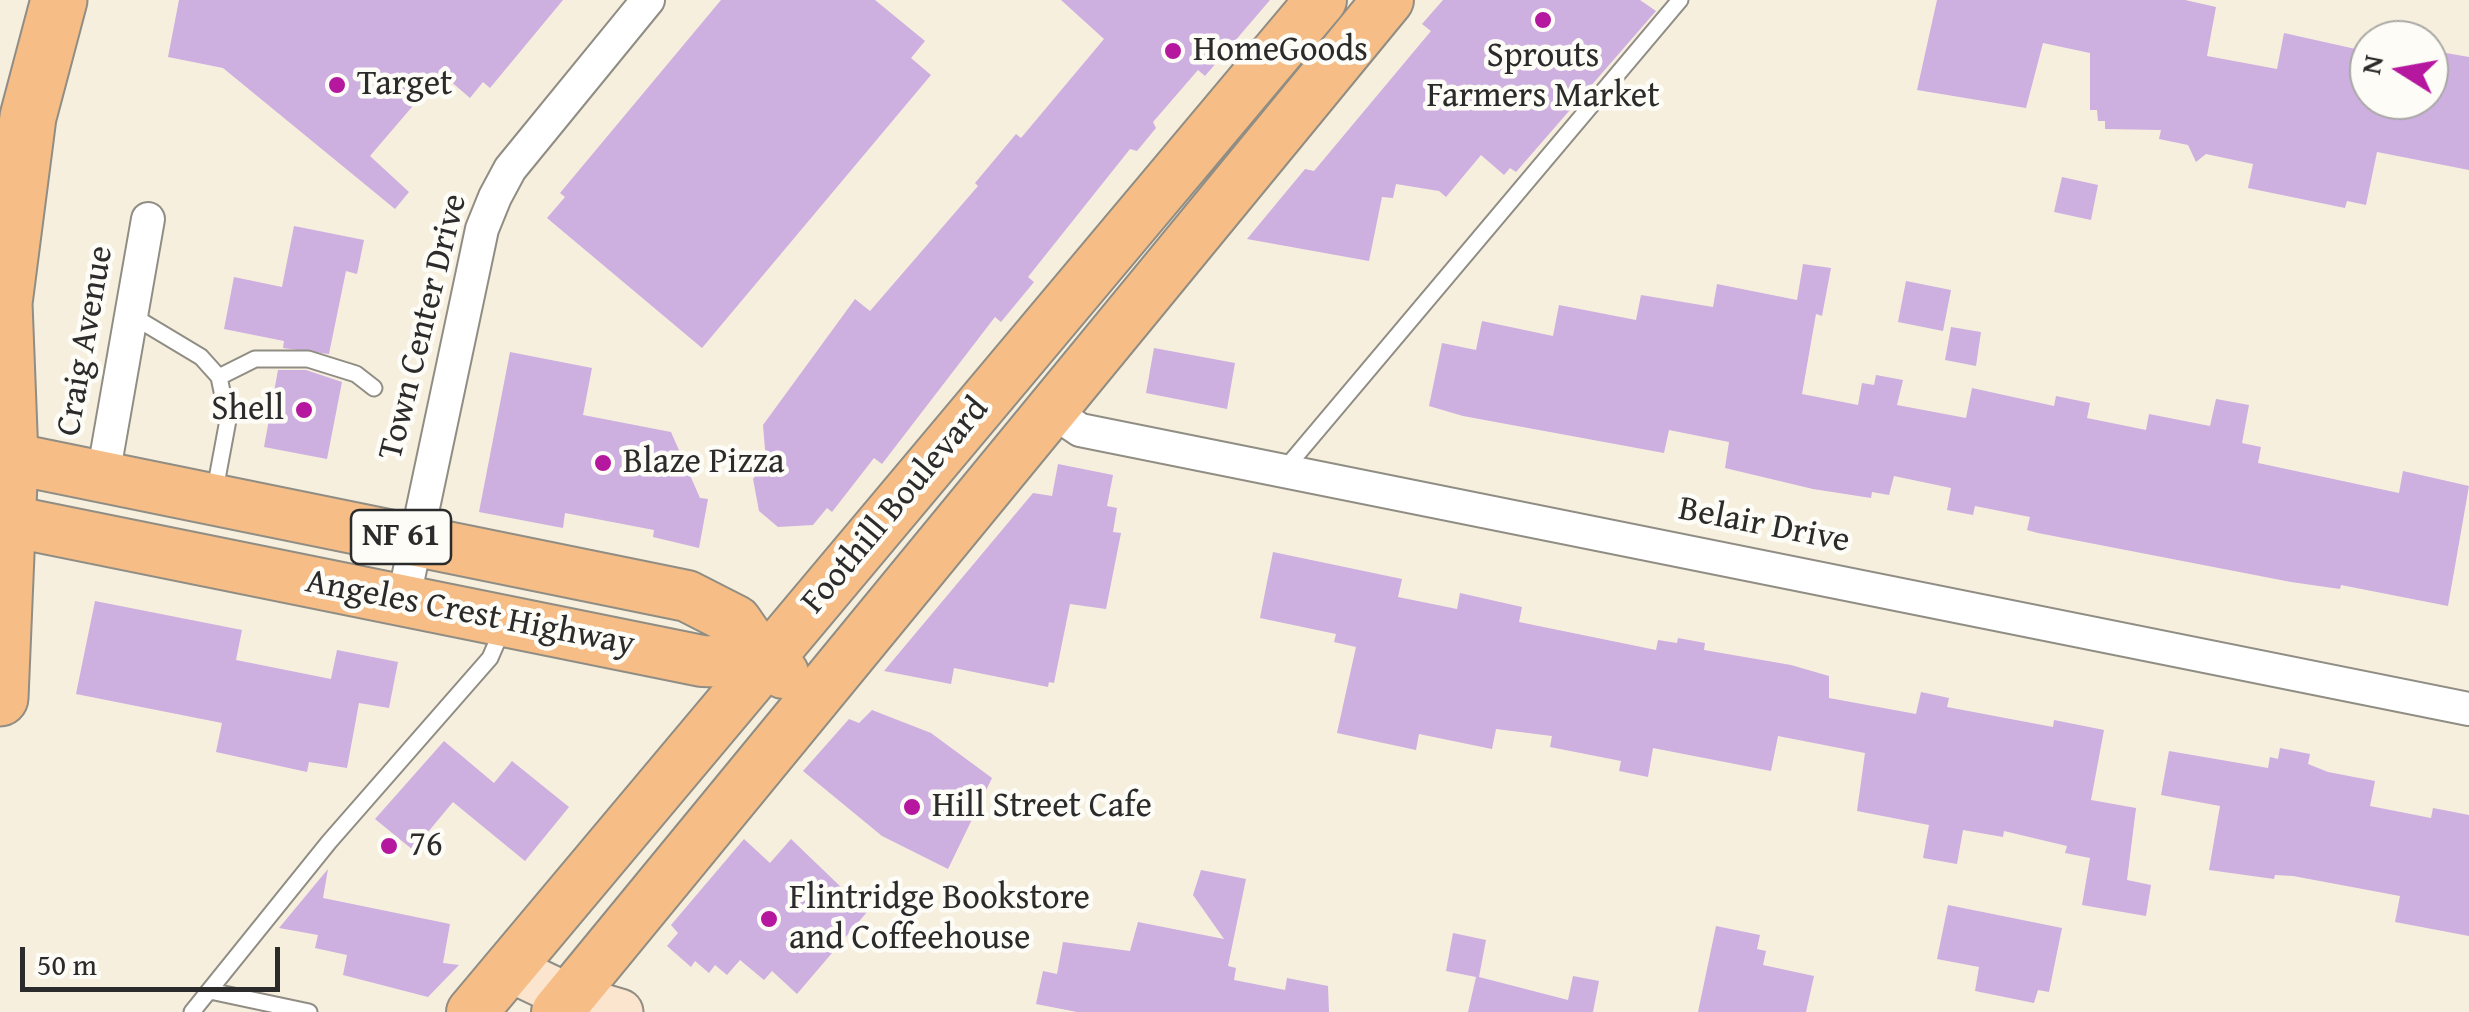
<!DOCTYPE html>
<style>
body{margin:0}
#map{position:relative;width:2469px;height:1012px;overflow:hidden;background:#f6efde;font-family:"Gentium Book Plus",serif}
canvas{display:block}
.north{position:absolute;left:2349px;top:20px;width:100px;height:100px;box-sizing:border-box;background:#fdfcf7;border:2px solid #a9a8a5;border-radius:50%;rotate:281deg;font-size:28px;font-weight:700;line-height:40px;text-align:center;color:#2b2b2b}
.north::after{content:'';display:block;margin:auto;width:35px;height:45px;background:#b5179e;clip-path:polygon(50% 0,100% 100%,50% 72%,0 100%)}
.scale{position:absolute;left:20px;top:947px;width:260px;height:45px;box-sizing:border-box;border:5px solid #2b2b2b;border-top:0;padding-left:12px;font-size:30px;line-height:35px;white-space:nowrap;color:#2b2b2b;-webkit-text-stroke:8px #fdfcf7;paint-order:stroke}
</style>
<div id="map">
<canvas width="2469" height="1012"></canvas>
<div class="north">N</div>
<div class="scale">50 m</div>
</div>
<script>
const g = document.querySelector('canvas').getContext('2d');
g.lineJoin = 'round';
function paint(path, color) {
  g.fillStyle = color;
  g.fill(path, 'evenodd');
}
function poly(rows) {
  const path = new Path2D();
  for (const r of rows) {
    path.moveTo(r[0], r[1]);
    for (let i = 2; i < r.length; i += 2) path.lineTo(r[i], r[i + 1]);
  }
  return path;
}
function stroke(path, color, width, dash) {
  g.strokeStyle = color;
  g.lineWidth = width;
  g.lineCap = dash ? 'butt' : 'round';
  g.setLineDash(dash || []);
  g.stroke(path);
}
function drawText(font, color, halo, rows, align = 'center') {
  g.font = font + ' "Gentium Book Plus",serif';
  g.lineWidth = 9;
  g.setLineDash([]);
  g.textBaseline = 'middle';
  g.strokeStyle = halo;
  g.fillStyle = color;
  for (const [text, x, y, turn = 0] of rows) {
    g.save();
    g.translate(x, y);
    g.rotate((+turn || 0) * Math.PI / 180);
    g.textAlign = isNaN(turn) ? turn : align;
    if (halo) g.strokeText(text, 0, 0);
    g.fillText(text, 0, 0);
    g.restore();
  }
}
const building = poly([
 [179,0,563,0,490,88,483,82,470,98,441,73,370,156,409,192,395,209,223,68,168,57],
 [721,0,875,0,925,41,911,58,931,75,702,348,547,218,565,197,560,193],
 [1061,0,1270,0,1205,76,1198,70,1153,122,1156,128,1137,151,1130,149,1028,277,1034,282,1001,322,995,317,882,464,874,458,832,512,827,508,813,525,778,527,759,511,753,479,766,462,763,425,855,299,870,311,978,186,975,183,1016,134,1021,138,1104,39],
 [1443,0,1640,0,1656,11,1516,172,1510,168,1504,175,1481,155,1446,197,1439,191,1396,184,1393,198,1382,197,1369,261,1247,239,1305,169,1314,171,1431,31,1422,24],
 [1937,0,2185,0,2216,7,2207,56,2277,69,2284,33,2369,52,2369,100,2429,100,2429,50,2469,57,2469,170,2377,152,2366,205,2347,201,2345,208,2248,188,2253,164,2206,154,2196,162,2188,145,2159,139,2161,130,2105,129,2105,121,2098,121,2097,110,2090,110,2090,53,2043,43,2026,108,1917,90],
 [2062,177,2098,185,2091,220,2054,212],
 [294,226,364,240,357,274,346,271,329,354,283,348,284,341,224,329,234,277,282,287],
 [1803,264,1831,268,1822,316,1816,314,1802,394,1858,405,1862,383,1874,385,1876,375,1903,380,1897,405,1966,418,1972,388,2054,406,2056,396,2090,403,2087,418,2146,430,2149,414,2210,426,2216,399,2249,405,2242,443,2261,447,2258,463,2399,493,2403,471,2469,486,2448,606,2341,585,2340,589,2291,582,2038,533,2027,530,2030,517,1975,506,1973,515,1947,510,1951,488,1894,476,1889,495,1872,492,1871,498,1813,489,1725,468,1729,442,1669,430,1664,453,1463,416,1429,406,1442,343,1476,350,1482,321,1553,336,1559,305,1636,320,1641,295,1713,307,1717,284,1797,300],
 [1906,281,1951,290,1943,331,1898,322],
 [1951,327,1981,332,1976,366,1945,360],
 [1154,348,1235,363,1227,409,1146,393],
 [510,352,592,368,583,415,671,432,700,498,708,499,699,548,653,537,654,530,565,513,563,528,479,512],
 [278,370,306,370,342,382,327,459,264,447],
 [1058,464,1113,475,1107,506,1117,508,1113,532,1121,533,1106,609,1070,604,1054,683,1049,682,1048,687,954,668,951,684,884,671,1033,493,1052,496],
 [1273,552,1402,579,1398,597,1457,609,1460,593,1522,607,1519,622,1656,650,1658,640,1677,643,1678,638,1705,643,1704,650,1791,665,1829,676,1829,698,1916,714,1921,692,1949,698,1947,707,2053,727,2054,720,2104,730,2091,800,2136,808,2127,880,2151,885,2146,916,2082,905,2090,858,2065,853,2067,846,2004,831,2003,837,1963,830,1957,864,1923,858,1929,825,1857,811,1865,753,1778,736,1771,771,1653,748,1648,777,1619,771,1621,761,1550,747,1552,736,1496,729,1492,749,1419,734,1416,750,1337,733,1356,647,1334,642,1336,634,1260,618],
 [95,601,242,630,236,660,331,679,337,650,398,662,389,708,359,703,347,768,309,762,307,772,216,752,222,723,76,694],
 [872,710,931,733,992,778,948,869,882,836,803,771,849,719,859,723],
 [444,741,494,783,512,761,569,807,525,861,453,802,413,850,375,819],
 [2280,748,2310,754,2308,764,2328,772,2375,781,2370,806,2431,818,2433,808,2469,815,2469,936,2395,922,2400,896,2293,876,2275,875,2274,879,2209,870,2220,806,2161,795,2169,751,2268,768,2270,757,2278,759],
 [744,839,770,863,791,839,867,912,797,994,772,971,764,980,740,960,727,975,715,965,709,973,695,961,691,967,667,946,678,933,671,925],
 [328,869,323,898,450,924,443,963,459,965,428,997,343,975,347,955,315,948,318,935,279,928],
 [1201,870,1246,879,1228,966,1236,968,1234,980,1285,990,1287,978,1328,986,1329,1012,1077,1012,1036,1004,1043,971,1057,974,1063,942,1130,951,1138,922,1224,939,1193,895],
 [1948,905,2062,928,2049,992,2038,990,2034,1003,1975,991,1979,967,1937,959],
 [1716,926,1760,935,1757,949,1766,951,1763,965,1814,976,1806,1012,1698,1012],
 [1453,933,1486,940,1479,977,1568,1000,1573,976,1599,981,1593,1012,1468,1012,1476,977,1446,971]
]);
const service = poly([
 [131,315,201,357,219,377,228,420,214,495],
 [219,377,255,359,308,359,356,374,374,388],
 [1284,470,1680,0],
 [210,991,309,1012],
 [192,1012,329,842,490,658,503,628]
]);
const minor = poly([
 [1049,409,1080,430,2469,709],
 [103,476,148,219],
 [403,602,482,229,495,197,510,169,648,0]
]);
const secondary = poly([
 [508,968,569,997,620,1012]
]);
const primary = poly([
 [0,456,687,596,736,621,765,663],
 [0,519,702,661,765,663,783,673],
 [472,1012,1321,0],
 [557,1012,1388,0]
]);
const motorway = poly([
 [0,698,10,458,4,303,28,117,59,0]
]);
const markers = [
 [1543,20,10,"#b5179e"],
 [1173,51,10,"#b5179e"],
 [337,85,10,"#b5179e"],
 [304,410,10,"#b5179e"],
 [603,463,10,"#b5179e"],
 [912,807,10,"#b5179e"],
 [389,846,10,"#b5179e"],
 [769,919,10,"#b5179e"]
];
const shields = [
 [401,537,100]
];
const shieldNames = [
 ["NF 61",401,537]
];
const poiNames = [
 ["HomeGoods",1193,51],
 ["Sprouts",1543,57,"center"],
 ["Farmers Market",1543,97,"center"],
 ["Target",357,85],
 ["Shell",284,410,"right"],
 ["Blaze Pizza",623,463],
 ["Hill Street Cafe",932,807],
 ["76",409,846],
 ["Flintridge Bookstore",789,899],
 ["and Coffeehouse",789,939]
];
const streetNames = [
 ["Town Center Drive",424,327,-76],
 ["Craig Avenue",86,341,-80],
 ["Foothill Boulevard",896,506,-50],
 ["Belair Drive",1764,526,11],
 ["Angeles Crest Highway",470,614,11]
];
paint(building, '#cdafe0');
stroke(service, '#908d84', 19);
stroke(minor, '#908d84', 36);
stroke(secondary, '#908d84', 49);
stroke(primary, '#908d84', 54);
stroke(motorway, '#908d84', 59);
stroke(service, '#fff', 15);
stroke(minor, '#fff', 32);
stroke(secondary, '#fbe5cf', 45);
stroke(primary, '#f6be86', 50);
stroke(motorway, '#f6be86', 55);
for (const [x, y, r, color] of markers) {
  const dot = new Path2D();
  dot.arc(x, y, r, 0, 2 * Math.PI);
  g.fillStyle = color;
  g.fill(dot);
  stroke(dot, '#fdfcf7', 4);
}
for (const [x, y, w] of shields) {
  const box = new Path2D();
  box.roundRect(x - w / 2, y - 27, w, 54, 8);
  g.fillStyle = '#fdfcf7';
  g.fill(box);
  stroke(box, '#2b2b2b', 2.5);
}
drawText('bold 32px', '#2b2b2b', null, shieldNames);
drawText('35px', '#2b2b2b', '#fdfcf7', poiNames, 'left');
drawText('35px', '#2b2b2b', '#fdfcf7', streetNames);
</script>
